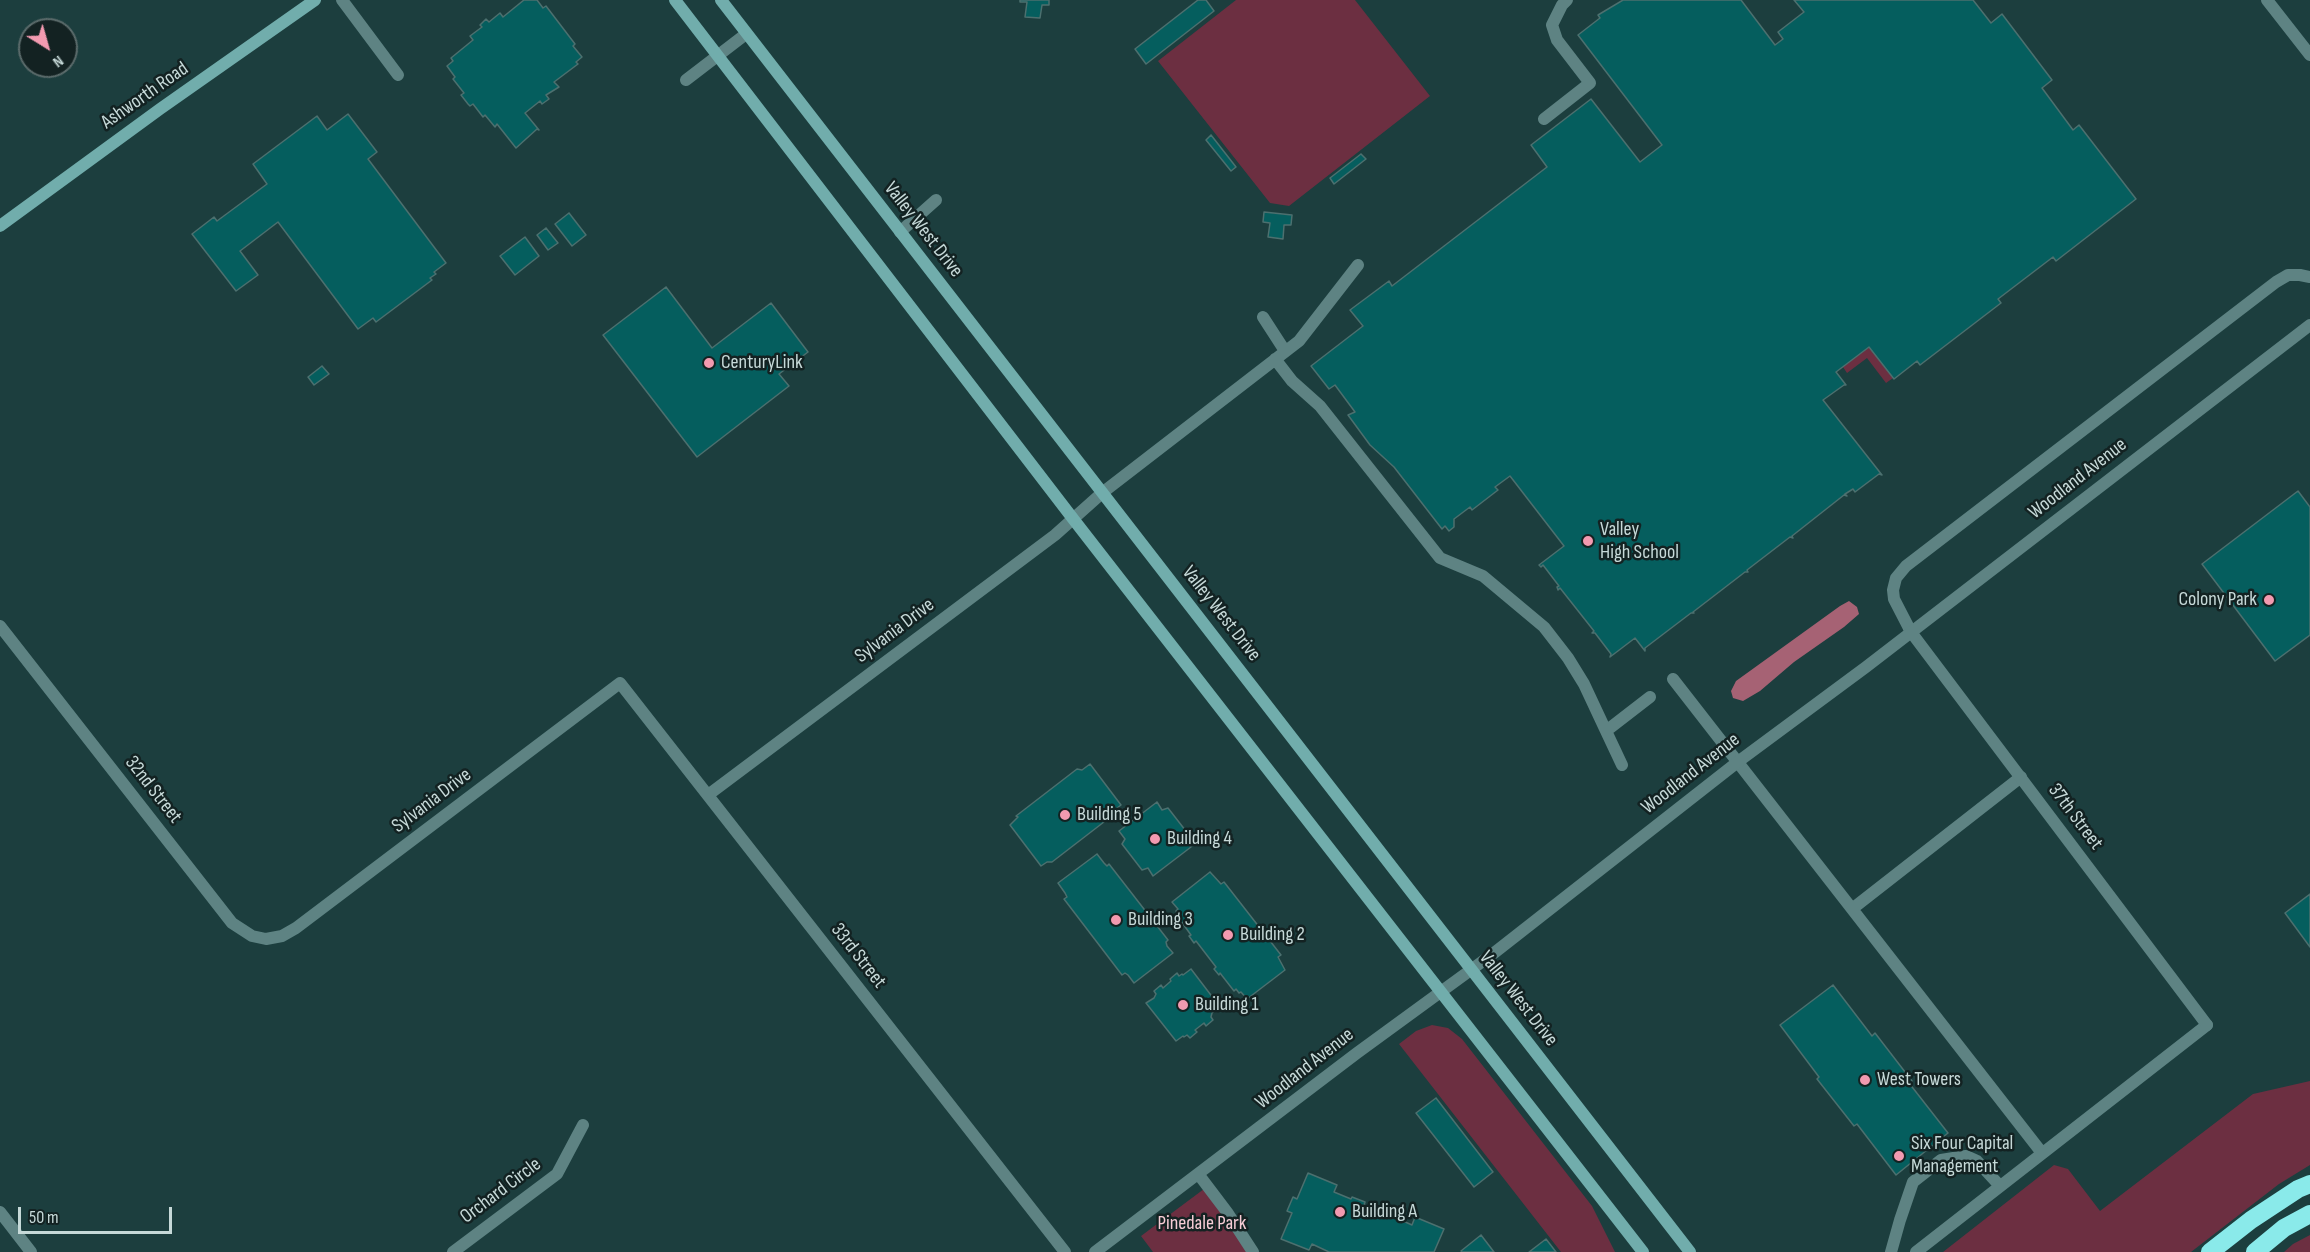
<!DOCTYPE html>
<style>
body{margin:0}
#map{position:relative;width:2310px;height:1252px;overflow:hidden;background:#1c3e3e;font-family:"Sofia Sans Condensed",sans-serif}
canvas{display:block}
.north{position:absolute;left:18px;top:18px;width:60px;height:60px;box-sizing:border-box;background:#132222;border:2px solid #5b6b6b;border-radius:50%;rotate:143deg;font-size:16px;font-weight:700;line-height:24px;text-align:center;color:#c6d9d8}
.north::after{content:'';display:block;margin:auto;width:21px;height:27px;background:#f29ab0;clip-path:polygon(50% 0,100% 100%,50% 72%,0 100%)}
.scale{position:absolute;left:18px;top:1207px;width:154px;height:27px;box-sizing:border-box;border:3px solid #c6d9d8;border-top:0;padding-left:8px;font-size:18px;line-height:21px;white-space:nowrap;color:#c6d9d8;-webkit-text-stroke:4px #132222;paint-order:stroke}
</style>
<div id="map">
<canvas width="2310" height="1252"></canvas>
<div class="north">N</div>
<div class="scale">50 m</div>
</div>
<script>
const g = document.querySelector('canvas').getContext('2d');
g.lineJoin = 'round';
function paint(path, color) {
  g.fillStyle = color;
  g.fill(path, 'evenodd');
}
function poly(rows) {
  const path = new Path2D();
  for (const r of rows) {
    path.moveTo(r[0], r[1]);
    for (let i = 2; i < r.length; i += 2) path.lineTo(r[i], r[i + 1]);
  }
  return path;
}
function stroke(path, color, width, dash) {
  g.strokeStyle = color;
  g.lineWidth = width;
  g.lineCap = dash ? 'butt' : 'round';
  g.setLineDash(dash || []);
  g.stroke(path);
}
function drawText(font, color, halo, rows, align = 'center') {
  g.font = font + ' "Sofia Sans Condensed",sans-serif';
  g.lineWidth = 5;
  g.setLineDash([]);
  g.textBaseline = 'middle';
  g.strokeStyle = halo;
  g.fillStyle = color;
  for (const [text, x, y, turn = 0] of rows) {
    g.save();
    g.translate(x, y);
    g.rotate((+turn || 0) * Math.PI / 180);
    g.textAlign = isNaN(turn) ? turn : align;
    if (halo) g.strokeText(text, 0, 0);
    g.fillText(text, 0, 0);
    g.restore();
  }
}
const green = poly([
 [1236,0,1355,0,1430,96,1289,206,1270,203,1158,61],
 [1869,347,1893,378,1886,383,1867,358,1847,373,1843,367],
 [1432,1025,1448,1028,1462,1039,1592,1206,1615,1252,1561,1252,1399,1044,1416,1031],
 [2310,1081,2310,1165,2279,1184,2191,1252,1943,1252,2054,1165,2068,1169,2100,1211,2253,1094],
 [1208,1186,1253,1252,1153,1252,1141,1236],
 [2310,1235,2310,1252,2284,1252,2293,1244]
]);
const water = poly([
 [1849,601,1857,607,1859,614,1844,627,1794,662,1760,691,1743,701,1733,698,1731,691,1736,681,1840,606]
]);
const building = poly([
 [524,0,537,0,543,8,546,6,575,44,573,46,582,57,576,62,578,64,554,82,559,87,546,95,549,99,542,104,540,101,525,113,539,130,537,129,516,148,497,124,495,127,485,115,483,117,473,104,470,106,468,104,461,95,464,93,453,79,455,77,447,66,453,61,451,58,473,40,470,36,482,27,480,25,486,19,489,22,500,13,503,17,524,0],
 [1020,0,1049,0,1049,5,1042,5,1040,18,1025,17,1027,2,1020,2,1020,0],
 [1198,0,1206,0,1214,11,1146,64,1135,49,1198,0],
 [1623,0,1741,0,1775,45,1783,39,1778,32,1804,12,1794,0,1973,0,1991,23,2002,14,2052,80,2042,88,2073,130,2079,125,2136,199,2056,261,2053,257,1998,299,2001,303,1920,365,1917,361,1894,379,1869,347,1836,372,1846,385,1844,385,1823,400,1882,475,1879,474,1855,492,1853,489,1845,494,1847,496,1844,495,1792,536,1793,538,1790,537,1747,570,1748,572,1745,572,1693,612,1694,613,1691,613,1645,648,1645,651,1635,638,1610,657,1611,654,1595,633,1592,633,1594,631,1560,588,1558,590,1557,587,1559,586,1543,565,1541,567,1539,565,1564,546,1510,476,1495,487,1498,490,1472,510,1470,507,1454,519,1454,527,1449,531,1445,526,1442,529,1394,467,1370,445,1348,415,1355,412,1335,385,1329,389,1311,366,1363,326,1350,310,1389,281,1392,286,1547,167,1531,145,1591,99,1640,162,1662,145,1578,35,1600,18,1598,15,1623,0],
 [348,114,377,152,368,159,446,263,434,272,436,274,430,278,432,280,376,322,373,318,358,329,278,222,240,251,258,275,236,291,192,234,214,217,217,221,267,184,253,164,317,116,327,130,348,114],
 [1211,135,1236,167,1231,171,1206,140,1211,135],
 [1361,154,1366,159,1334,184,1330,178,1361,154],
 [1264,212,1292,215,1291,225,1284,225,1283,239,1268,237,1270,223,1263,222,1264,212],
 [569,213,586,235,572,246,555,224,569,213],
 [546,228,558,243,548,250,537,235,546,228],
 [525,237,539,256,515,275,500,256,525,237],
 [666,287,712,348,771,303,808,352,779,374,789,386,697,457,603,335,666,287],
 [322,366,329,374,314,385,308,377,322,366],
 [2298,491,2310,507,2310,635,2275,661,2202,564,2298,491],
 [1090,764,1121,805,1113,811,1111,814,1113,815,1052,862,1047,862,1041,866,1010,825,1018,817,1016,816,1077,769,1082,770,1090,764],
 [1157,802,1162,810,1168,808,1189,835,1185,840,1191,847,1153,876,1148,868,1142,870,1122,844,1125,839,1119,831,1157,802],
 [1097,854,1104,863,1107,866,1109,864,1168,940,1166,942,1167,946,1173,953,1134,983,1128,975,1125,973,1122,975,1064,899,1067,897,1065,893,1058,883,1097,854],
 [1210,872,1221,884,1224,882,1281,955,1278,957,1285,970,1247,999,1241,992,1239,993,1236,989,1234,991,1220,973,1219,975,1214,969,1216,967,1196,941,1194,943,1189,936,1191,935,1178,917,1180,916,1176,911,1178,909,1172,902,1210,872],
 [2310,894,2310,947,2285,913,2310,894],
 [1191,969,1220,1007,1212,1013,1211,1017,1213,1020,1206,1026,1204,1023,1195,1030,1197,1032,1190,1038,1187,1035,1184,1037,1183,1036,1176,1041,1146,1003,1154,998,1156,994,1154,991,1161,985,1163,988,1171,981,1170,979,1177,973,1179,976,1182,974,1183,975,1191,969],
 [1833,985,1872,1036,1875,1033,1912,1081,1909,1083,1948,1133,1896,1175,1857,1124,1854,1126,1817,1079,1819,1077,1780,1025,1833,985],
 [1436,1098,1493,1172,1474,1187,1416,1113,1436,1098],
 [1308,1173,1337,1185,1334,1192,1351,1199,1352,1197,1365,1202,1364,1205,1381,1212,1382,1209,1396,1215,1394,1217,1412,1225,1415,1217,1444,1229,1434,1252,1329,1252,1312,1244,1309,1250,1281,1239,1292,1213,1287,1211,1293,1197,1297,1199,1308,1173],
 [1481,1235,1494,1252,1462,1252,1461,1251,1481,1235],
 [1546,1239,1556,1252,1529,1252,1546,1239]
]);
const lane = poly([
 [342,0,398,75],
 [686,80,746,34],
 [1544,119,1590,83,1557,40,1552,25,1562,5,1567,0],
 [900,232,936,200],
 [1263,317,1285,351],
 [1275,359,1292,381,1320,406,1440,558,1483,576,1544,627,1568,658,1584,684,1606,731],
 [1102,493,1299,341,1358,265],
 [1911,632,1894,599,1893,590,1896,578,1906,566,2276,282,2288,275,2300,275,2310,277],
 [1673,679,2042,1153],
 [1622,765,1606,731,1650,697],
 [1852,909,2021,777],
 [1199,1175,1227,1212,1253,1252],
 [1891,1252,1900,1220,1913,1182,1941,1160,1966,1156,1977,1161,2000,1186],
 [1916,1252,2207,1025]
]);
const street = poly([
 [2267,0,2310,55],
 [0,626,232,923,252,936,266,939,282,936,296,928,620,683,1065,1252],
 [1911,632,2207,1025],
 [708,795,1055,535,1102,493],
 [0,1212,31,1252],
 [453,1252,557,1174,583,1125],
 [1095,1252,1357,1053,1494,953,1739,761,1866,667,2310,325]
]);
const secondary = poly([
 [675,0,1074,520,1643,1252],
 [721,0,1690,1252],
 [0,226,160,109,315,0]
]);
const highway = poly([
 [2210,1252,2251,1220,2298,1189,2310,1184],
 [2255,1252,2284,1228,2310,1214]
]);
const markers = [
 [709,363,6,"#f29ab0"],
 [1588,541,6,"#f29ab0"],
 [2269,600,6,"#f29ab0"],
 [1065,815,6,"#f29ab0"],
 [1155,839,6,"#f29ab0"],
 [1116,920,6,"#f29ab0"],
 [1228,935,6,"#f29ab0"],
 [1183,1005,6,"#f29ab0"],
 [1865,1080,6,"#f29ab0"],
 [1899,1156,6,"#f29ab0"],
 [1340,1212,6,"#f29ab0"]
];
const streetNames = [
 ["Ashworth Road",145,96,-35],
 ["Valley West Drive",923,230,52],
 ["Woodland Avenue",2078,479,-38],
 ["Valley West Drive",1221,614,52],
 ["Sylvania Drive",895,631,-37],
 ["Woodland Avenue",1691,774,-38],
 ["32nd Street",153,790,52],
 ["Sylvania Drive",432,801,-37],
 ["37th Street",2075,817,53],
 ["33rd Street",858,956,52],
 ["Valley West Drive",1518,999,52],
 ["Woodland Avenue",1305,1069,-38],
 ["Orchard Circle",501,1191,-37]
];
const poiNames = [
 ["CenturyLink",721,363],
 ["Valley",1600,530],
 ["High School",1600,553],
 ["Colony Park",2257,600,"right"],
 ["Building 5",1077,815],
 ["Building 4",1167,839],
 ["Building 3",1128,920],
 ["Building 2",1240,935],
 ["Building 1",1195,1005],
 ["West Towers",1877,1080],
 ["Six Four Capital",1911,1144],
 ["Management",1911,1167],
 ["Building A",1352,1212]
];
const parkNames = [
 ["Pinedale Park",1202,1224]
];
paint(green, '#6c2f41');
paint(water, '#a66274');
paint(building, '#055e5e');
stroke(building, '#4c706f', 1.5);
stroke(lane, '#5e8383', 12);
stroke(street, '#5e8383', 12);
stroke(secondary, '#71adac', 12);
stroke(highway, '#8aeaea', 18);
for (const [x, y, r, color] of markers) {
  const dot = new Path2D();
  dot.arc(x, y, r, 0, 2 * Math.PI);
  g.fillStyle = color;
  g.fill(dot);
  stroke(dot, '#132222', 2);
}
drawText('20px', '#c6d9d8', '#132222', streetNames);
drawText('20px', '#c6d9d8', '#132222', poiNames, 'left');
drawText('20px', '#f7cdd6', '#132222', parkNames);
</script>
